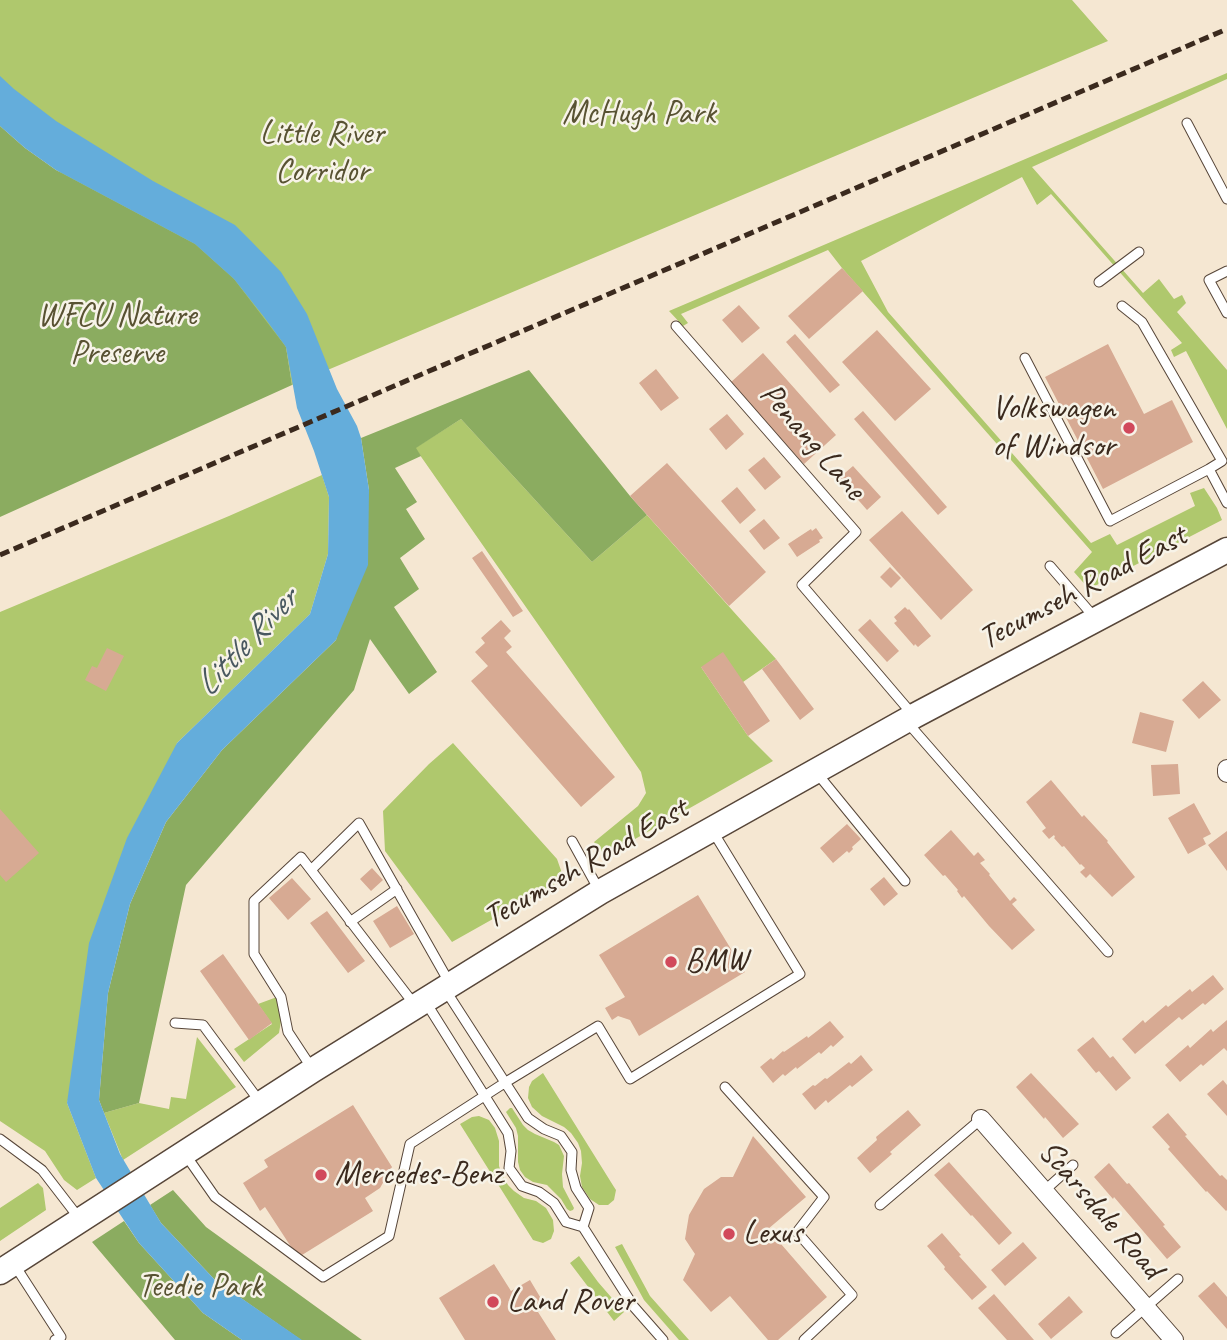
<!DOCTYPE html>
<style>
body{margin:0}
canvas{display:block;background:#f5e7d2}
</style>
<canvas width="1227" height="1340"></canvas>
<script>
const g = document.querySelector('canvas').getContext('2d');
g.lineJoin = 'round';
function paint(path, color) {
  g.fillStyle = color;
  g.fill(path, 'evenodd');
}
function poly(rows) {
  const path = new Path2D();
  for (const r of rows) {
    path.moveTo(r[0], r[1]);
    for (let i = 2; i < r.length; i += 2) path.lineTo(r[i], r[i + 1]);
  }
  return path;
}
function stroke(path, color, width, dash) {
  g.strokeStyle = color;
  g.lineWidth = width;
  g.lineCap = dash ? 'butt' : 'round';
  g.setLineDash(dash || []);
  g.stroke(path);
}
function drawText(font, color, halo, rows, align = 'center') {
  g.font = font + ' Caveat,sans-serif';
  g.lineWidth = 5;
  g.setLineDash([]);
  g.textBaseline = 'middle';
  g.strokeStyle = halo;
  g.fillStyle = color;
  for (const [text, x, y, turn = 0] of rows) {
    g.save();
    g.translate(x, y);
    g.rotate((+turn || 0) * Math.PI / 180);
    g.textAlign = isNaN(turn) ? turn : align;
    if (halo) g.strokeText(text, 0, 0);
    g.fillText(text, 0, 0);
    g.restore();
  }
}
const green = poly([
 [0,0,1072,0,1108,41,292,385,286,347,0,126],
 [1227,73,1227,79,1032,167,1143,293,1159,279,1174,299,1182,295,1186,303,1177,312,1227,370,1227,429,1186,351,1174,357,1171,350,1182,343,1051,194,1037,205,1022,177,861,261,888,312,1091,543,1110,534,1117,545,1195,506,1190,493,1204,488,1217,508,1222,520,1089,589,1074,572,1092,552,842,268,828,250,681,314,688,323,683,326,669,311],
 [461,419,592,562,647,515,776,659,743,682,701,667,748,736,773,761,605,856,594,842,638,806,646,793,641,772,415,448],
 [322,475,329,497,328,554,310,614,177,743,67,1103,96,1178,77,1190,64,1180,45,1151,0,1121,0,612,229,516],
 [453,743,557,859,564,879,452,942,385,851,383,811,429,764],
 [277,997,282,1015,279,1033,244,1062,234,1049,272,1024,258,1004],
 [197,1037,236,1087,123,1160,104,1113,139,1103,169,1109,171,1097,186,1099],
 [543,1073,614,1187,616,1190,614,1200,608,1205,599,1205,590,1199,582,1187,580,1176,582,1163,581,1151,578,1143,571,1133,564,1127,542,1116,532,1107,528,1098,529,1087,532,1081],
 [510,1108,512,1108,523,1125,528,1130,535,1134,554,1142,559,1145,564,1156,562,1174,563,1187,574,1208,573,1210,570,1211,567,1209,561,1199,547,1185,533,1182,525,1177,520,1170,518,1162,518,1136,516,1128,506,1112],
 [479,1116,489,1120,495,1128,499,1141,499,1166,502,1175,508,1185,514,1191,524,1198,536,1201,546,1208,553,1220,554,1231,551,1239,543,1243,533,1240,460,1124,472,1117],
 [38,1183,43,1188,46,1210,0,1241,0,1208],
 [622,1244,650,1296,689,1340,679,1340,644,1300,615,1247],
 [579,1256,598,1282,624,1312,614,1321,570,1263]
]);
const forest = poly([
 [0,126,25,148,56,170,195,244,234,279,286,347,292,385,0,517],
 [529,370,630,496,647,515,592,562,461,419,416,448,421,456,395,468,417,502,406,509,425,539,400,558,419,589,394,607,437,672,409,694,370,639,354,690,186,885,139,1103,104,1113,99,1100,108,993,130,904,166,822,222,750,336,640,369,490,361,438],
 [173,1190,206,1227,362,1340,301,1340,215,1280,161,1223,150,1205],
 [124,1221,139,1243,203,1313,242,1340,175,1340,92,1242]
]);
const water = poly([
 [0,76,14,89,56,121,153,181,235,225,251,241,281,272,307,314,337,389,357,426,361,438,369,490,368,565,336,640,222,750,166,822,130,904,108,993,99,1100,120,1154,161,1223,215,1280,302,1340,242,1340,203,1313,139,1243,96,1178,67,1103,89,943,127,838,177,743,310,614,328,554,329,497,314,451,297,408,286,347,264,317,234,279,195,244,56,170,25,148,0,126]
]);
const building = poly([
 [842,268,863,291,809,339,788,316],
 [739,305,760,328,742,343,722,320],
 [877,330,931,389,895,421,842,362],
 [795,334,840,385,830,393,786,342],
 [1108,344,1144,414,1172,400,1193,442,1103,489,1045,377],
 [763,353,836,435,804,464,730,383],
 [656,369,679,398,661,411,639,383],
 [863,411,947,507,938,515,854,419],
 [727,414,744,434,726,450,709,429],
 [764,457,781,477,765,490,748,470],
 [667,463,766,572,729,606,630,496],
 [853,466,881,497,867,510,839,478],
 [737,487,756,510,740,524,721,501],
 [902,511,973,590,941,620,869,540],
 [764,519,780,538,764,550,749,531],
 [816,528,823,538,819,540,820,542,797,557,788,544,811,529,812,531],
 [482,551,523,611,513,617,472,558],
 [890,567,901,578,891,588,880,577],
 [905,607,908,610,909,609,931,636,918,647,915,644,914,646,894,623,897,621,894,617],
 [870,619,899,651,887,662,858,630],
 [501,620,511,631,504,638,512,647,506,652,615,777,581,807,471,681,488,666,475,652,485,643,481,638],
 [107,648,124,656,106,691,85,680,92,666,97,668],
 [723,652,770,721,748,736,701,667],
 [776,659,814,709,800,720,762,669],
 [1203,681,1221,700,1199,719,1182,700],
 [1140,712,1174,721,1166,752,1132,743],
 [1178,764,1180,794,1153,796,1151,765],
 [1051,780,1082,817,1084,815,1108,841,1107,842,1135,877,1112,897,1090,874,1086,878,1080,872,1085,868,1081,864,1080,865,1064,846,1062,847,1054,838,1055,837,1054,835,1049,839,1042,831,1046,828,1026,802],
 [1194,803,1211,834,1203,838,1206,844,1188,854,1168,818],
 [0,809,39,853,6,882,0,875],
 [847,824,861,839,852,847,853,849,849,853,847,851,833,863,820,848],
 [951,830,974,856,978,852,985,860,980,863,990,874,989,875,1010,901,1014,897,1017,900,1012,904,1035,930,1012,950,989,926,964,896,962,898,957,891,958,890,945,875,943,876,924,855],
 [1227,831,1227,871,1208,845],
 [372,868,383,880,371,891,360,879],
 [884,877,898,894,884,906,870,889],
 [292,878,311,899,288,920,269,898],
 [698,895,745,972,639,1036,630,1020,618,1016,612,1020,605,1008,625,997,599,955],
 [397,906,414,934,390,948,373,921],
 [327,911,365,961,348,973,310,923],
 [223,954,272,1023,249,1040,200,971],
 [1213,975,1224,989,1205,1005,1203,1003,1182,1020,1179,1017,1135,1054,1122,1039,1143,1020,1145,1023,1166,1005,1168,1007,1190,989,1192,992],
 [1227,1020,1227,1051,1224,1048,1203,1066,1201,1064,1180,1082,1165,1065,1188,1045,1190,1048,1211,1029,1213,1032],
 [830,1021,844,1037,833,1047,831,1045,821,1054,819,1052,797,1069,796,1067,785,1076,783,1074,773,1083,760,1067,771,1058,773,1060,783,1051,784,1052,807,1036,808,1038],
 [1093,1037,1110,1058,1113,1056,1131,1078,1116,1091,1099,1071,1096,1073,1077,1050],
 [861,1055,873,1070,852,1087,850,1085,828,1103,826,1100,815,1110,802,1094,813,1085,815,1086,825,1078,827,1079,849,1062,851,1064],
 [1031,1073,1079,1124,1063,1138,1045,1117,1044,1119,1016,1087],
 [1223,1080,1227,1085,1227,1116,1207,1094],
 [353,1105,392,1167,380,1188,365,1198,373,1211,302,1255,295,1253,265,1207,260,1211,243,1183,268,1167,264,1160],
 [908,1110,921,1125,890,1152,892,1154,870,1173,857,1158,877,1140,876,1137],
 [1168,1113,1187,1135,1185,1136,1220,1176,1222,1175,1227,1180,1227,1210,1226,1211,1207,1191,1206,1192,1168,1149,1170,1147,1152,1127],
 [753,1136,806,1197,768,1229,827,1297,778,1340,768,1340,730,1296,711,1312,683,1280,695,1254,685,1239,689,1215,704,1189,721,1177,733,1177],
 [949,1162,1012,1233,999,1245,972,1215,971,1216,934,1175],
 [1109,1163,1127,1184,1129,1183,1165,1225,1163,1226,1181,1247,1167,1259,1114,1197,1113,1199,1094,1177],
 [942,1233,961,1255,959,1256,987,1287,972,1300,944,1269,945,1267,927,1246],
 [1023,1242,1037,1258,1005,1286,991,1270],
 [494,1264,511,1291,530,1280,546,1307,538,1312,556,1340,465,1340,439,1298],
 [1214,1282,1227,1297,1227,1329,1198,1296],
 [994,1294,1034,1340,1007,1340,978,1308],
 [1069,1296,1083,1312,1051,1339,1038,1324]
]);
const service = poly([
 [1187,123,1227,199],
 [1227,271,1209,280,1227,313],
 [1099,282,1139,252],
 [1122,306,1142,322,1222,461,1209,469],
 [676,326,856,532,802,585,913,715],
 [1025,358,1110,521,1209,469,1227,503],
 [1050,566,1095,618],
 [907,722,1108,952],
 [816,772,905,881],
 [572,841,599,890],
 [311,870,359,823,449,982],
 [350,922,397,889],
 [446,991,528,1118,544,1129,561,1136,572,1152,571,1170,576,1188,589,1208,583,1227],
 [425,1001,508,1133,511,1151,509,1168,522,1186,539,1192,554,1203,566,1222,583,1227,634,1307,663,1340],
 [175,1023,203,1025,260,1102],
 [313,1070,288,1032,281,997,254,954,254,901,301,857,414,1004],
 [725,1087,824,1197,797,1232,852,1295,804,1340],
 [0,1139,42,1170,79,1218],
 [185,1154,215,1197,323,1277,389,1236,410,1144,506,1082,598,1026,630,1079,800,974,712,830],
 [1044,1191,1073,1165],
 [880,1205,981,1119],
 [14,1264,61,1337,55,1340],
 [1116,1333,1178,1279]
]);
const minor = poly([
 [1227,769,1227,773],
 [981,1119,1174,1340]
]);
const secondary = poly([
 [0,1272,313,1070,600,892,914,716,1227,550]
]);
const rail = poly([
 [0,555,1227,29]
]);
const markers = [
 [1129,428,7,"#d1495b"],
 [671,962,7,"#d1495b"],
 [321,1175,7,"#d1495b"],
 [729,1234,7,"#d1495b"],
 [493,1302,7,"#d1495b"]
];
const parkNames = [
 ["McHugh Park",639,114],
 ["Little River",322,134],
 ["Corridor",322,172],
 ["WFCU Nature",117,316],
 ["Preserve",117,354],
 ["Teedie Park",200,1287]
];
const poiNames = [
 ["Volkswagen",1115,409,"right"],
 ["of Windsor",1115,447,"right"],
 ["BMW",685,962],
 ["Mercedes-Benz",335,1175],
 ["Lexus",743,1234],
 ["Land Rover",507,1302]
];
const streetNames = [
 ["Penang Lane",812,442,49],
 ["Tecumseh Road East",1083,588,-28],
 ["Tecumseh Road East",586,864,-30],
 ["Scarsdale Road",1100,1210,49]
];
const waterNames = [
 ["Little River",247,643,-47]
];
paint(green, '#afc86d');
paint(forest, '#8bac60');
paint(water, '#64addb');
paint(building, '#d7aa93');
stroke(service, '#574639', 11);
stroke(minor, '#574639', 20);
stroke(secondary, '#574639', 27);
stroke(service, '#fff', 9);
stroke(minor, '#fff', 18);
stroke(secondary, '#fff', 24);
stroke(rail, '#3b2a1e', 5, [10, 5]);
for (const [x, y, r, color] of markers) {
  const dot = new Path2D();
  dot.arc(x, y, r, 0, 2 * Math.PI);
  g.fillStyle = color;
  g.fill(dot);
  stroke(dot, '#f7f3e8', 2.5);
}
drawText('33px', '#585232', '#f7f3e8', parkNames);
drawText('33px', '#3b2a1e', '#f7f3e8', poiNames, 'left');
drawText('33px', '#3b2a1e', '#f7f3e8', streetNames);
drawText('italic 35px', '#495860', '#f7f3e8', waterNames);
</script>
